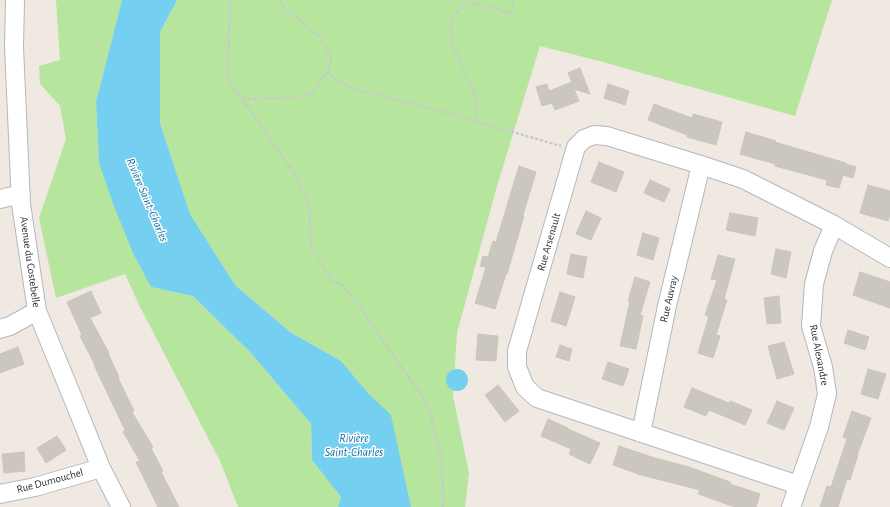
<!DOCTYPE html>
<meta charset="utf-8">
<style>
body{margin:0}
canvas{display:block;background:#efe9e1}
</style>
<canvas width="890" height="507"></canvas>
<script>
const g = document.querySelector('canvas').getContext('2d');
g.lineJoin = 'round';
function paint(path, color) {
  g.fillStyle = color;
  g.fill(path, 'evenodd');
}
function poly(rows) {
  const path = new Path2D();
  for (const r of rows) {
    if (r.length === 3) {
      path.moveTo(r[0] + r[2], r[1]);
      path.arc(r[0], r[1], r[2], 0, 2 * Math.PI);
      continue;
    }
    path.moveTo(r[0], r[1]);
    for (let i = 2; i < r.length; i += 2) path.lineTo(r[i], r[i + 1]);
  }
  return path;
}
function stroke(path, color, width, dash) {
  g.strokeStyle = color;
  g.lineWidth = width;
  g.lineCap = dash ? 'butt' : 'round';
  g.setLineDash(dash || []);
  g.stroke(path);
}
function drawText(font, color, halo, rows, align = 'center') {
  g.font = font + ' "Alegreya Sans",sans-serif';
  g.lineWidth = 3;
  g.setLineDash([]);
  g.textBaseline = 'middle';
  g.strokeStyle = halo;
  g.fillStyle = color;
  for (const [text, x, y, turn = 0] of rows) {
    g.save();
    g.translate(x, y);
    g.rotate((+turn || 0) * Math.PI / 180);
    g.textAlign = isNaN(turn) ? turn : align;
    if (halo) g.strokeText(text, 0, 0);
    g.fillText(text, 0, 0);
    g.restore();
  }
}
const green = poly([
 [56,0,122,0,96,102,99,163,151,287,193,296,251,353,311,424,312,460,341,497,338,507,238,507,220,461,139,305,125,274,56,298,39,218,66,139,60,106,40,84,39,66,60,60],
 [177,0,832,0,795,116,599,61,540,46,497,186,457,333,453,396,469,473,465,507,411,507,391,418,368,393,341,361,290,332,235,285,190,214,160,123,160,32]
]);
const water = poly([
 [122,0,177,0,160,32,160,123,190,214,235,285,290,332,341,361,368,393,391,415,411,507,338,507,341,497,312,460,311,424,251,353,193,296,151,287,133,253,114,206,99,163,96,102],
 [457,380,11]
]);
const building = poly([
 [580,68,590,94,574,89,579,101,555,110,552,103,542,106,536,87,547,84,549,91,572,82,568,73,580,68],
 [608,84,629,91,625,105,604,98,608,84],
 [654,104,692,118,693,114,722,122,716,145,687,137,687,135,648,120,654,104],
 [746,132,776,141,775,142,846,163,846,164,856,167,853,178,843,175,839,188,826,185,827,180,775,166,775,164,740,154,746,132],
 [599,162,624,172,616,192,591,182,599,162],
 [519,166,536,172,523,215,524,216,507,274,506,274,495,309,475,303,486,267,480,266,483,256,488,257,493,241,496,242,519,166],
 [650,180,670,189,664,202,644,193,650,180],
 [868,185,890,191,890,215,888,221,860,213,868,185],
 [586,211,601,218,591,240,576,234,586,211],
 [730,213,758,218,755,236,726,230,730,213],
 [643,233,659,238,653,260,637,255,643,233],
 [776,249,791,252,786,278,771,274,776,249],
 [571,254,587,257,583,278,567,274,571,254],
 [718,255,735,259,724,299,727,300,716,335,720,336,713,358,698,353,709,316,705,315,717,280,711,279,718,255],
 [860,272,890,282,890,308,853,295,860,272],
 [635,277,650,282,640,315,643,316,636,349,620,346,630,301,628,301,635,277],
 [91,291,101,313,90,318,109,353,108,353,119,377,118,378,134,411,132,412,153,447,151,448,163,471,161,472,179,507,158,507,136,462,140,461,123,432,125,430,94,365,95,365,80,336,82,335,67,302,91,291],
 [560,292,575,297,566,326,551,321,560,292],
 [779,296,781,323,767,324,764,298,779,296],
 [848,330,869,337,865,350,844,343,848,330],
 [478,334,498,336,496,361,476,360,478,334],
 [784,342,794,374,777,379,768,346,784,342],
 [560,345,572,349,569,361,556,357,560,345],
 [18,347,24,364,0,373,0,354,18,347],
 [608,362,629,369,623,386,602,379,608,362],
 [868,369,886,374,878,399,861,394,868,369],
 [498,385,519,411,505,422,485,395,498,385],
 [692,388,729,403,730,401,752,410,745,425,709,410,706,416,684,407,692,388],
 [777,401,794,408,784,430,767,423,777,401],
 [852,411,871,418,857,455,858,455,850,480,847,479,838,507,820,507,827,486,831,487,847,439,843,437,852,411],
 [548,419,568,428,568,429,600,443,590,464,569,454,571,449,541,436,548,419],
 [57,436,66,450,46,463,37,448,57,436],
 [619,446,655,458,689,467,730,482,730,484,760,494,756,507,735,507,698,494,700,490,641,475,613,465,619,446],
 [24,452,25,471,4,473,2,454,24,452]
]);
const path = poly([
 [230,0,228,79,294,173,309,205,310,232,312,248,333,281,343,286,358,304,423,398,430,412,442,461,443,507],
 [327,72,350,88,423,106,561,146],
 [243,99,285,98,310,95,327,72,332,59,319,36,285,8,279,0],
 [475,121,476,102,473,87,464,72,451,39,451,23,456,13,463,5,471,2,495,8,509,14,513,7,512,0]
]);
const minor = poly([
 [15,0,14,47,21,204,37,311,74,401,101,468,121,507],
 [0,199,21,194],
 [0,329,10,326,37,311],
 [641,433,667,306,701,165],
 [798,485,537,398,525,387,517,367,517,351,576,147,584,139,594,135,607,136,701,165,743,179,834,225,890,258],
 [0,494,35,487,101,468],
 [791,507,819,427,827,394,823,367,811,326,814,284,823,251,834,225]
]);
const streetNames = [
 ["Rue Arsenault",549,242,-74],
 ["Avenue du Costebelle",30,262,82],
 ["Rue Auvray",669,299,-77],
 ["Rue Alexandre",819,355,79],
 ["Rue Dumouchel",50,481,-15]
];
const waterNames = [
 ["Rivière Saint-Charles",147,200,67],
 ["Rivière",354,438],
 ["Saint-Charles",354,452]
];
paint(green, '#b6e59e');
paint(water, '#75cff0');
paint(building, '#cbc7bf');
stroke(building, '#cbc5ba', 1);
stroke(minor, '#b4b7c1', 20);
stroke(path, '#c9c9c9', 2.5, [3, 2]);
stroke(minor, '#fff', 18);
drawText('11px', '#2e2e2e', '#fff', streetNames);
drawText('italic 12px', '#0d6fa3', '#fff', waterNames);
</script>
